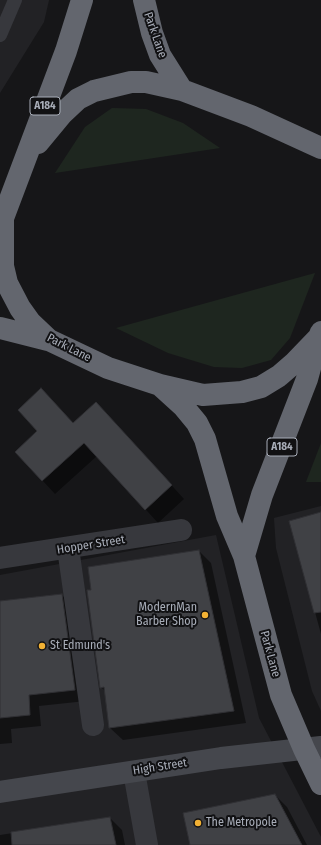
<!DOCTYPE html>
<style>
body{margin:0}
canvas{display:block;background:#161618}
</style>
<canvas width="321" height="845"></canvas>
<script>
const g = document.querySelector('canvas').getContext('2d');
g.lineJoin = 'round';
function paint(path, color) {
  g.fillStyle = color;
  g.fill(path, 'evenodd');
}
function poly(rows) {
  const path = new Path2D();
  for (const r of rows) {
    path.moveTo(r[0], r[1]);
    for (let i = 2; i < r.length; i += 2) path.lineTo(r[i], r[i + 1]);
  }
  return path;
}
function stroke(path, color, width, dash) {
  g.strokeStyle = color;
  g.lineWidth = width;
  g.lineCap = dash ? 'butt' : 'round';
  g.setLineDash(dash || []);
  g.stroke(path);
}
function drawText(font, color, halo, rows, align = 'center') {
  g.font = font + ' "Fira Sans Condensed",sans-serif';
  g.lineWidth = 4;
  g.setLineDash([]);
  g.textBaseline = 'middle';
  g.strokeStyle = halo;
  g.fillStyle = color;
  for (const [text, x, y, turn = 0] of rows) {
    g.save();
    g.translate(x, y);
    g.rotate((+turn || 0) * Math.PI / 180);
    g.textAlign = isNaN(turn) ? turn : align;
    if (halo) g.strokeText(text, 0, 0);
    g.fillText(text, 0, 0);
    g.restore();
  }
}
const built = poly([
 [0,0,49,0,44,22,0,93],
 [321,506,321,711,312,691,276,548,274,518],
 [216,535,259,718,321,837,321,845,0,845,0,575]
]);
const green = poly([
 [112,108,146,109,183,123,220,148,55,173,85,127],
 [315,273,290,338,271,360,242,368,214,367,168,353,116,328],
 [321,443,321,482,306,482]
]);
const shadow = poly([
 [109,416,184,499,158,523,97,456,55,494,16,452,74,424],
 [321,513,321,634,290,521],
 [199,551,211,563,246,723,123,740,110,728,105,691,101,687],
 [62,595,73,606,86,701,39,706,41,726,11,729,12,743,0,744,0,602],
 [275,795,287,807,307,845,191,845],
 [110,818,122,830,125,845,0,845,0,835]
]);
const building = poly([
 [41,388,73,423,96,402,172,485,145,510,84,443,42,481,15,452,37,431,18,410,41,388],
 [321,512,321,612,314,613,289,521,321,512],
 [199,550,234,711,109,728,104,687,100,688,87,590,91,590,88,567,199,550],
 [62,594,75,690,29,695,30,715,0,718,0,601,62,594],
 [275,794,302,845,190,845,183,813,275,794],
 [110,817,116,845,12,845,11,832,110,817]
]);
const lane = poly([
 [0,35,15,0]
]);
const street = poly([
 [68,548,93,725],
 [0,558,181,530],
 [134,772,147,845]
]);
const secondary = poly([
 [0,792,221,758,321,747]
]);
const highway = poly([
 [82,0,66,51,3,218,3,266,7,283,20,308,30,322,49,340,108,368,160,385,203,395,242,392,261,387,279,376,294,363,319,337,321,332],
 [144,0,152,33,160,55,182,90],
 [38,143,62,114,78,99,94,91,131,82,146,82,182,90,251,116,321,148],
 [0,328,48,340],
 [161,386,183,406,197,423,205,439,227,516,244,556,281,695,304,749,321,784],
 [244,556,262,495,307,379,318,339]
]);
const markers = [
 [205,615,4,"#f2b134"],
 [42,646,4,"#f2b134"],
 [198,823,4,"#f2b134"]
];
const shields = [
 [45,106,30],
 [282,447,30]
];
const shieldNames = [
 ["A184",45,106],
 ["A184",282,447]
];
const streetNames = [
 ["Park Lane",155,35,71],
 ["Park Lane",69,348,27],
 ["Hopper Street",91,545,-9],
 ["Park Lane",270,654,75],
 ["High Street",160,767,-9]
];
const poiNames = [
 ["ModernMan",197,608,"right"],
 ["Barber Shop",197,622,"right"],
 ["St Edmund's",50,646],
 ["The Metropole",206,823]
];
paint(built, '#222225');
paint(green, '#1e261f');
paint(shadow, '#0007');
paint(building, '#404145');
stroke(building, '#303034', 1);
stroke(lane, '#37383d', 14);
stroke(street, '#37383d', 22);
stroke(secondary, '#45474d', 22);
stroke(highway, '#63666e', 22);
for (const [x, y, r, color] of markers) {
  const dot = new Path2D();
  dot.arc(x, y, r, 0, 2 * Math.PI);
  g.fillStyle = color;
  g.fill(dot);
  stroke(dot, '#111113', 1.5);
}
for (const [x, y, w] of shields) {
  const box = new Path2D();
  box.roundRect(x - w / 2, y - 9, w, 18, 3);
  g.fillStyle = '#111113';
  g.fill(box);
  stroke(box, '#a8adb8', 1);
}
drawText('bold 11px', '#a8adb8', null, shieldNames);
drawText('12px', '#a8adb8', '#111113', streetNames);
drawText('12px', '#a8adb8', '#111113', poiNames, 'left');
</script>
